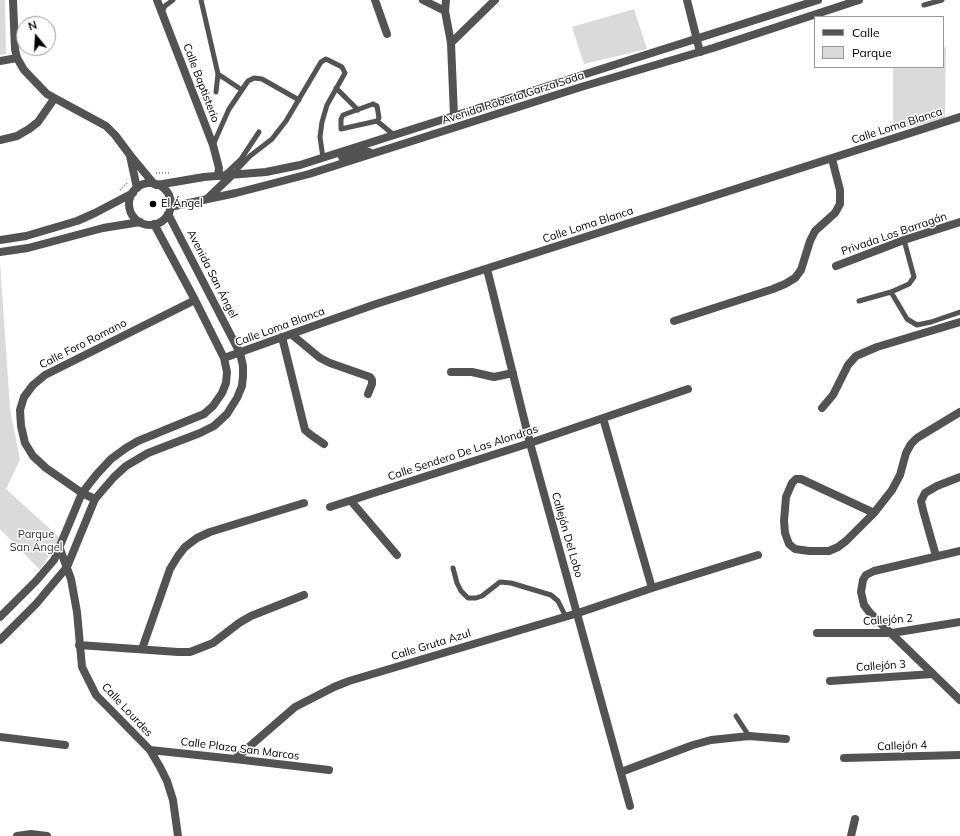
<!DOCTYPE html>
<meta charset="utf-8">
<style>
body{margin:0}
#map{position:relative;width:960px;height:836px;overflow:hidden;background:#fff;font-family:Mulish,sans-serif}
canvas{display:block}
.legend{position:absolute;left:814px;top:16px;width:130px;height:52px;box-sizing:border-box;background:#fff;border:1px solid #999;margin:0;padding:5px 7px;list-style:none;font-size:12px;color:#000}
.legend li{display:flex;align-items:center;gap:8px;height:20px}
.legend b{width:20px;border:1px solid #999}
.north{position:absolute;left:16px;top:16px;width:40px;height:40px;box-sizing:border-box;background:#fff;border:1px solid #999;border-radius:50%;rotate:342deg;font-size:11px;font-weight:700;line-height:16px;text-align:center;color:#000}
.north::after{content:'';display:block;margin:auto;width:14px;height:18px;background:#000;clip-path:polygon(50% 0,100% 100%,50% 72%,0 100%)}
</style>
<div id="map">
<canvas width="960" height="836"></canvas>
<ul class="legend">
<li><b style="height:5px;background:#535353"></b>Calle</li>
<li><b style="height:11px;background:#dadada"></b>Parque</li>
</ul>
<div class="north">N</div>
</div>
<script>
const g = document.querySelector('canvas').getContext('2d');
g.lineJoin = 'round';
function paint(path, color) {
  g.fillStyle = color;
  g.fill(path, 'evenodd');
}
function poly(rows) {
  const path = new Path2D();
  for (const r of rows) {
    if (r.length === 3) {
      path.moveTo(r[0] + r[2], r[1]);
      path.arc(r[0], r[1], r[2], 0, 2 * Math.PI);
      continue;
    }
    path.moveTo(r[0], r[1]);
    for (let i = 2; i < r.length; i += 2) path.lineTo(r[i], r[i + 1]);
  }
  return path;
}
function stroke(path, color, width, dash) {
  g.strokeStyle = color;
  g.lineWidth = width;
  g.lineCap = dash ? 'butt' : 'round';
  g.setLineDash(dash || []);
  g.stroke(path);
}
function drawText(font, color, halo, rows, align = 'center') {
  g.font = font + ' Mulish,sans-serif';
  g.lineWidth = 3;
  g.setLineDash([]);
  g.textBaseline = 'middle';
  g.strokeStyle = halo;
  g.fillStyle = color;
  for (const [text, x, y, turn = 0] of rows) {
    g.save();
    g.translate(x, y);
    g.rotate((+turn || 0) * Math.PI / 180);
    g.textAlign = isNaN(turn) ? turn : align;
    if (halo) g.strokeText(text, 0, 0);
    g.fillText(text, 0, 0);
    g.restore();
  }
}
const green = poly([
 [0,0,5,0,6,54,0,55],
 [634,9,647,49,584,64,572,27],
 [946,47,945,119,893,131,893,67,943,67,943,48],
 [0,261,10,409,20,460,6,489,60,538,40,570,0,529]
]);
const path = poly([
 [156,173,170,173],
 [120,190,127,183]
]);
const service = poly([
 [201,0,218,74,216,92],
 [924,5,942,0],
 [162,12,165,6,173,0],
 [218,74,242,90],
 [336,88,358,110],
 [373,104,377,106,379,118,377,121,341,129,341,119,343,115,373,104],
 [377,121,394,135],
 [213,145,229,109,248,81,254,78,262,79,299,100],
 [233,174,250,156,272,139,286,121,321,62,326,59,342,67,345,73,327,105,322,122,320,137,323,158],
 [224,175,241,159,259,132],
 [891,292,907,319,917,325,931,322,960,312],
 [859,301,891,292,909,284,914,277,904,240],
 [453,568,457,583,461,591,468,598,476,598,482,596,500,582,511,583,551,595,558,601,566,617],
 [736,716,749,736]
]);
const minor = poly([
 [157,0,213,145,219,168,218,176],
 [375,0,387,34],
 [423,0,445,11],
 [446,0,445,11,451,43,454,116],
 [687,0,700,52],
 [451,43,495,0],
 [0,61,17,58],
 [0,140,17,136,29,129,38,122,54,99],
 [836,266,904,240,960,222],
 [487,269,530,443,630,806],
 [674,321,773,289,785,284,795,278,801,270,810,241,815,231,835,213,840,204,840,190,832,159],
 [291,334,320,358,330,363,370,377,372,380,372,384,368,394],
 [282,337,305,430,311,435,324,444],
 [224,358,291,334,376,304,960,117],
 [451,372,472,372,494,377,513,373],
 [822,408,833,395,848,365,856,356,877,347,960,322],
 [95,499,82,493,46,468,33,456,25,443,21,426,20,410,24,397,33,385,45,375,195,300],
 [351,501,397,555],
 [330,507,530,443,688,389],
 [874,513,801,479,796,479,792,483,786,497,784,521,785,533,789,544,795,549,809,551,829,551,838,547,846,541,874,513,892,490,900,475,906,453,911,444,917,438,960,412],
 [60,549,71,579,77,612,82,667,96,695,150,750,160,767,167,781,173,800,178,836],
 [960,551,874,571,866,575,863,580,861,592,864,605,870,613,960,700],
 [936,556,923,510,921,501,925,493,937,486,960,477],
 [652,588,758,555],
 [0,617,36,581,54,560,82,493,97,474,111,459,126,448,138,441,204,414,213,406,222,393,226,383,227,372,224,358,195,300,154,224],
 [817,633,892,633,960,622],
 [0,640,36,604,67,567,95,499,114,477,126,466,148,453,200,433,214,426,227,414,237,398,242,386,243,376,243,366,240,353,168,214],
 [79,645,178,652,190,652,213,643,239,623,251,616,304,595],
 [142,649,170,569,178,556,185,547,197,538,210,532,304,503],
 [830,681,933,674],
 [0,737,65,745],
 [150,750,235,759,329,770],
 [844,758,960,755],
 [235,759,295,707,334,687,349,681,578,613,652,588,603,418],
 [621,772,693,745,711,740,749,736,786,739],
 [17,836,31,834,47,836],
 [851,836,855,819]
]);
const tertiary = poly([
 [13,0,15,49,17,58,24,70,47,94,106,126,115,135,130,155,154,184],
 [130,156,137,188],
 [342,157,362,151,369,152],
 [150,204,21],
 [157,185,204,177,266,172,300,165,818,0],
 [207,199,233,174],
 [170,207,236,193,309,174,581,87,713,48,859,0],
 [0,240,26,236,77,221,95,213,133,193],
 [0,252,28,248,103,228,140,222]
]);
const markers = [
 [153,204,4,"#000"]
];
const streetNames = [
 ["Calle Baptisterio",201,83,69],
 ["Avenida Roberto Garza Sada",513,98,-18],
 ["Calle Loma Blanca",897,126,-18],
 ["Calle Loma Blanca",588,225,-18],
 ["Privada Los Barragán",894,234,-19],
 ["Avenida San Ángel",212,274,63],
 ["Calle Loma Blanca",280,327,-20],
 ["Calle Foro Romano",83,344,-27],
 ["Calle Sendero De Las Alondras",463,453,-18],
 ["Callejón Del Lobo",567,535,74],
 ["Callejón 2",888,620,-4],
 ["Calle Gruta Azul",431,645,-17],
 ["Callejón 3",881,666,-4],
 ["Calle Lourdes",127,710,47],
 ["Callejón 4",902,746,-2],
 ["Calle Plaza San Marcos",240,749,7]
];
const poiNames = [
 ["El Ángel",161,204]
];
const parkNames = [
 ["Parque",36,535],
 ["San Ángel",36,548]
];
paint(green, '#dadada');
stroke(path, '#757575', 1.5, [1, 2]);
stroke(service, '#535353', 5);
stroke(minor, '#535353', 8);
stroke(tertiary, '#535353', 8);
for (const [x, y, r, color] of markers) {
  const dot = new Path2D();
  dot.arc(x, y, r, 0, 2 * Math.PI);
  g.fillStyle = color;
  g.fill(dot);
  stroke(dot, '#fff', 1.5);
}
drawText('11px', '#000', '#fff', streetNames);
drawText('11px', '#000', '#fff', poiNames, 'left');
drawText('11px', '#313131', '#fff', parkNames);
</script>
